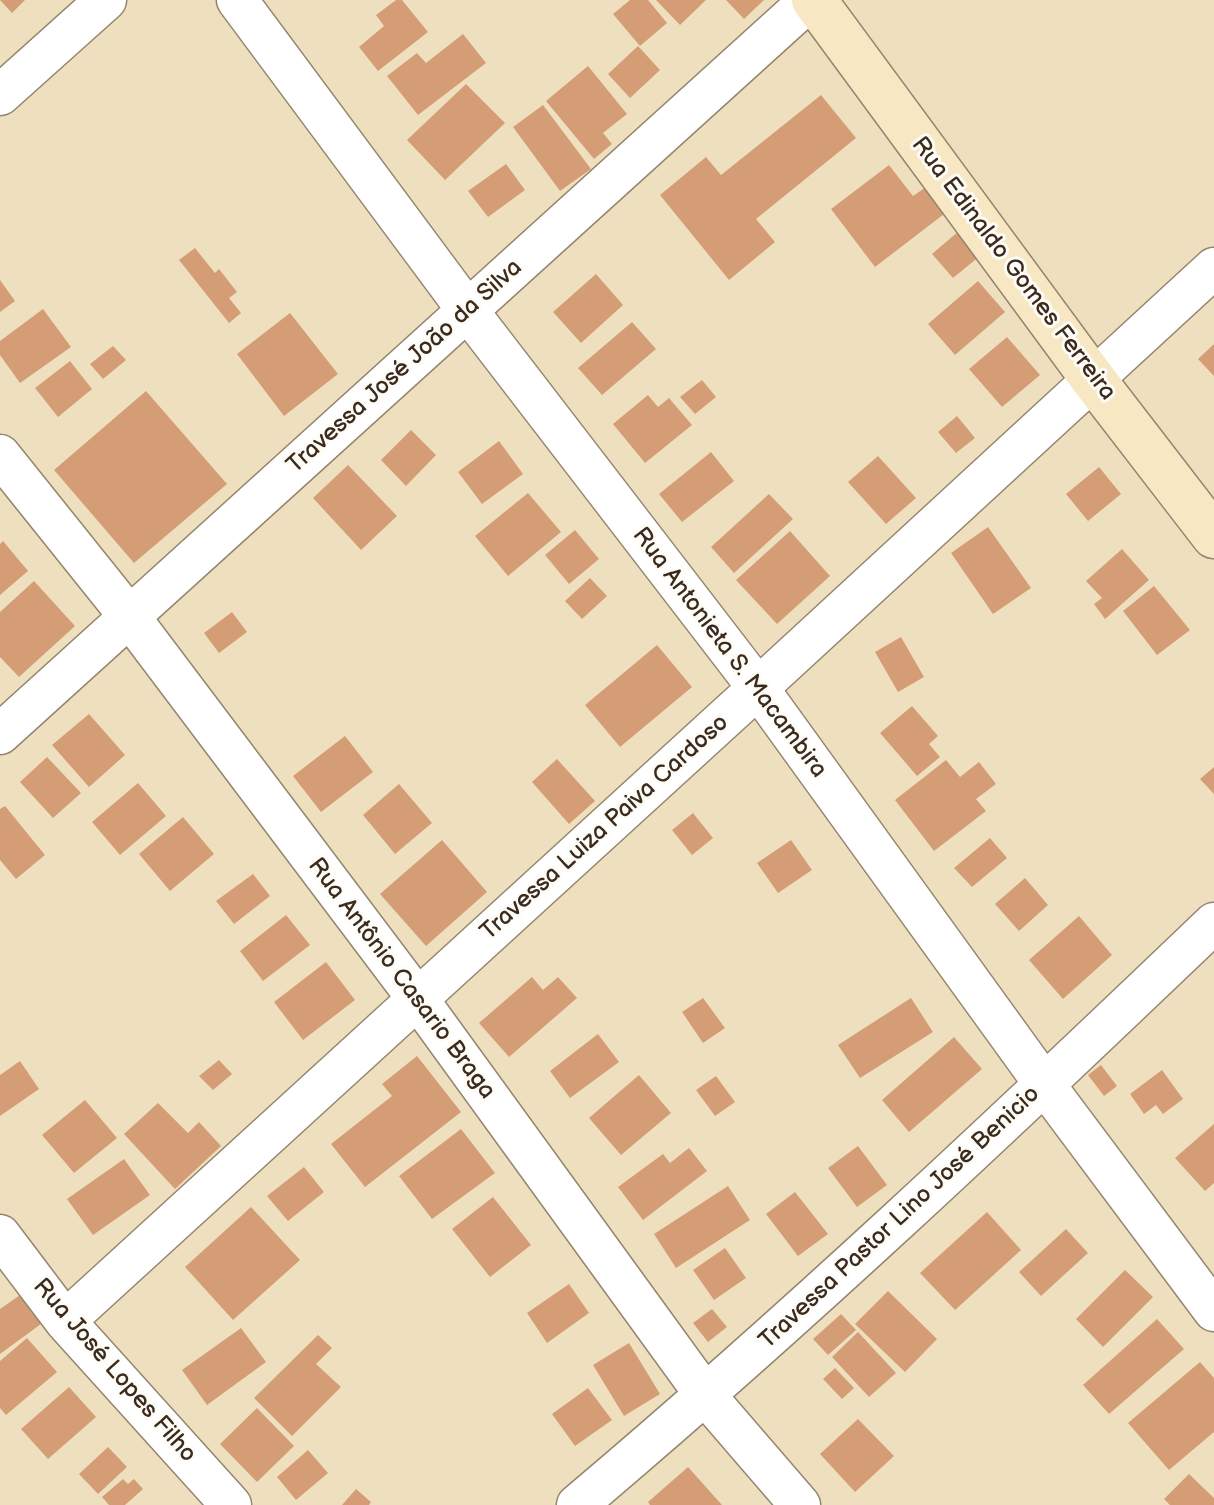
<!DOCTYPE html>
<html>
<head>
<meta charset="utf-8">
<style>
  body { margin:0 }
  canvas { display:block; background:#eee0bf }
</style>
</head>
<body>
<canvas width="1214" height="1505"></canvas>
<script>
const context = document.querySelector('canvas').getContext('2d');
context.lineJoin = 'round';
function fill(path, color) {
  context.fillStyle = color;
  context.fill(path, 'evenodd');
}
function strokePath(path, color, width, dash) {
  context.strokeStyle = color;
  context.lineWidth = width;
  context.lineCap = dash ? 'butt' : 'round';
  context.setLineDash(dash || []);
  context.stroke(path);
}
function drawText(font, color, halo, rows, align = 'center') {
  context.font = font + ' "Balsamiq Sans",sans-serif';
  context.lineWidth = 6;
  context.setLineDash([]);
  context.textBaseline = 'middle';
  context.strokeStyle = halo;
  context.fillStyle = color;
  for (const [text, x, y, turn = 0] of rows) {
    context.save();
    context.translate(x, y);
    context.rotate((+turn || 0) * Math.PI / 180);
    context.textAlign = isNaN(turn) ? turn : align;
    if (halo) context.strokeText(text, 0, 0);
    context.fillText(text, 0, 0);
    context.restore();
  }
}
fill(new Path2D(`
  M0 0H25L12 13Z
  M396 0H402L428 32 378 71 359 47 384 26 376 15Z
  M630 0H648L667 23 640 46 613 14Z
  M656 0H706L680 25Z
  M726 0H764L744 19Z
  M463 34 486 63 418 115 387 76 417 53 426 63Z
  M638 46 660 70 630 98 608 74Z
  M588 66 627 114 603 133 612 144 594 159 546 101Z
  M466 84 505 123 445 180 407 140Z
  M821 95 856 138 756 219 775 242 729 280 660 195 706 157 721 175Z
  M543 105 591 169 560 191 513 127Z
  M506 164 525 190 488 217 468 191Z
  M889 165 913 196 929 185 948 211 875 267 831 209Z
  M960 230 981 255 953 278 932 254Z
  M195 248 215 273 219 269 237 292 229 298 241 313 229 323 179 260Z
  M596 274 623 305 581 343 553 312Z
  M0 280 15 301 0 312Z
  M978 281 1005 312 955 355 928 324Z
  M43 309 71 347 20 383 0 355V341Z
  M290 313 338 374 284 416 237 354Z
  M632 322 656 349 602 395 578 368Z
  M1007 337 1040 375 1002 407 969 369Z
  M1214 344V376L1198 359Z
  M113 346 126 360 103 379 90 364Z
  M70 361 92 389 58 417 35 388Z
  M702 380 716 397 695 414 680 397Z
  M146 391 227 484 134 563 54 470Z
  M648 395 658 407 669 398 692 425 645 463 613 424Z
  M957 416 975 438 956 453 938 432Z
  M411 430 436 455 406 486 381 460Z
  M499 441 523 474 482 504 458 472Z
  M711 452 734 481 682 522 659 494Z
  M878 456 916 498 886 524 848 482Z
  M348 465 397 516 361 550 313 498Z
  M1099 467 1121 494 1088 521 1066 494Z
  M528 493 561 532 508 576 475 536Z
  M769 494 793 519 734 573 711 547Z
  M988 527 1031 588 993 614 951 553Z
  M575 530 599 559 569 584 545 555Z
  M790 531 830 576 777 624 736 580Z
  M3 541 28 571 0 595V544Z
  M1122 549 1149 580 1105 619 1094 604 1102 598 1086 581Z
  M590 578 607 596 582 619 565 601Z
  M34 581 75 626 19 677 0 657V612Z
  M1154 586 1190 630 1157 655 1123 611Z
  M232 612 247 632 219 653 204 633Z
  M901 637 924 677 898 692 875 652Z
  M657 645 692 687 620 747 585 705Z
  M912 706 938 736 929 744 940 757 917 776 880 733Z
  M89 714 125 755 89 787 52 745Z
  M345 736 373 772 321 812 293 776Z
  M47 757 81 793 53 818 20 782Z
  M557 759 595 801 569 824 532 782Z
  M946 760 960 777 979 762 996 784 976 799 986 811 934 851 895 800Z
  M1214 767V794L1200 779Z
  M138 783 166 816 120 855 92 822Z
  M399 784 432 823 395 854 363 815Z
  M5 806 45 855 16 879 0 860V809Z
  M693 813 713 838 692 855 672 830Z
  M183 817 214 854 170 891 139 854Z
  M990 838 1007 858 972 887 954 868Z
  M442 840 487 892 426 946 380 894Z
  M791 840 812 870 778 893 757 863Z
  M253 874 270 896 234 924 216 901Z
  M1025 878 1048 905 1019 931 995 904Z
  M286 915 310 945 263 981 240 951Z
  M1079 916 1112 955 1063 999 1029 960Z
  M326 962 355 1000 303 1040 274 1002Z
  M532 977 543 990 558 977 577 998 509 1057 479 1023Z
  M703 998 725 1028 703 1043 682 1012Z
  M911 998 933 1032 860 1078 838 1045Z
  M598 1034 619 1062 570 1098 550 1071Z
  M954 1037 982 1069 909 1132 882 1100Z
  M417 1056 461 1112 365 1187 331 1144 392 1096 382 1084Z
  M219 1060 232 1074 213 1090 199 1076Z
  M20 1061 39 1089 0 1116V1075Z
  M1101 1065 1117 1086 1104 1096 1088 1075Z
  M1162 1070 1183 1099 1163 1114 1156 1105 1144 1114 1130 1094Z
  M639 1075 671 1113 621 1155 589 1118Z
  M716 1076 735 1102 715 1116 696 1090Z
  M85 1100 117 1138 74 1173 42 1135Z
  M158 1103 188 1133 199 1122 221 1146 175 1189 124 1134Z
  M1214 1124V1183L1205 1191 1175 1158Z
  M461 1129 495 1173 432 1219 399 1176Z
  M858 1146 887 1185 857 1207 828 1168Z
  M689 1148 707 1171 643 1220 618 1187 663 1154 670 1163Z
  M124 1159 150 1195 93 1235 67 1199Z
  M304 1167 324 1192 288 1221 267 1196Z
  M728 1186 750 1220 676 1268 654 1234Z
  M795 1192 828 1234 798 1256 766 1214Z
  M493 1197 531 1245 490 1277 452 1229Z
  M251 1207 300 1260 233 1320 185 1267Z
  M987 1212 1021 1250 955 1310 920 1273Z
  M1066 1229 1088 1253 1041 1296 1019 1272Z
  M725 1248 746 1278 714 1300 693 1270Z
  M1125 1270 1153 1297 1103 1347 1076 1319Z
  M569 1284 589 1313 547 1343 527 1313Z
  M888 1291 937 1339 905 1372 855 1324Z
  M20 1295 41 1324 0 1354V1309Z
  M712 1309 727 1327 708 1342 693 1323Z
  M841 1314 856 1330 828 1355 813 1339Z
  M1157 1319 1184 1349 1109 1414 1083 1385Z
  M241 1328 266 1362 207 1405 182 1370Z
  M858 1332 896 1373 869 1397 832 1357Z
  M318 1335 332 1348 316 1364 341 1387 292 1436 254 1398Z
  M27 1338 57 1372 6 1415 0 1408V1361Z
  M629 1343 660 1394 624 1416 593 1365Z
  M1200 1362 1214 1378V1432L1169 1470 1128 1423Z
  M835 1368 854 1388 842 1399 823 1379Z
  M69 1387 96 1417 48 1459 21 1429Z
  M588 1388 612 1420 575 1446 552 1414Z
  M257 1408 294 1446 257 1482 220 1444Z
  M858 1419 894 1456 855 1492 820 1454Z
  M108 1447 127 1467 98 1494 79 1474Z
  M308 1450 328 1473 296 1500 277 1477Z
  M688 1467 722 1505H650L648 1502Z
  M1189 1474 1214 1498V1505H1170L1164 1499Z
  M123 1479 128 1484 134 1479 143 1489 125 1505H109L102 1497Z
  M356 1489 371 1502 369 1505H342Z`), '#d59d75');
const street = new Path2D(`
  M237 0 468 311 758 688 1045 1085 1214 1311
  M0 95 106 0
  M0 455 129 616 417 998 706 1396 800 1505
  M0 734 810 0
  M0 1235 65 1321 231 1505
  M65 1321 758 688 1214 268
  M577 1505C797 1319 1006 1122 1214 923`);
const secondary = new Path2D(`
  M814 0 1093 379 1214 536`);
strokePath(street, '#94856e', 43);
strokePath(secondary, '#94856e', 47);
strokePath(street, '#fff', 40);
strokePath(secondary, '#f7e8c3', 44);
drawText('24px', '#3b2a1e', '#fdfcf7', [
  ["Rua Edinaldo Gomes Ferreira",1013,269,53],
  ["Travessa José João da Silva",405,367,-42],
  ["Rua Antonieta S. Macambira",729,653,53],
  ["Travessa Luiza Paiva Cardoso",605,828,-42],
  ["Rua Antônio Casario Braga",401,979,53],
  ["Travessa Pastor Lino José Benicio",900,1218,-43],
  ["Rua José Lopes Filho",114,1371,49]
]);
</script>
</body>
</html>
